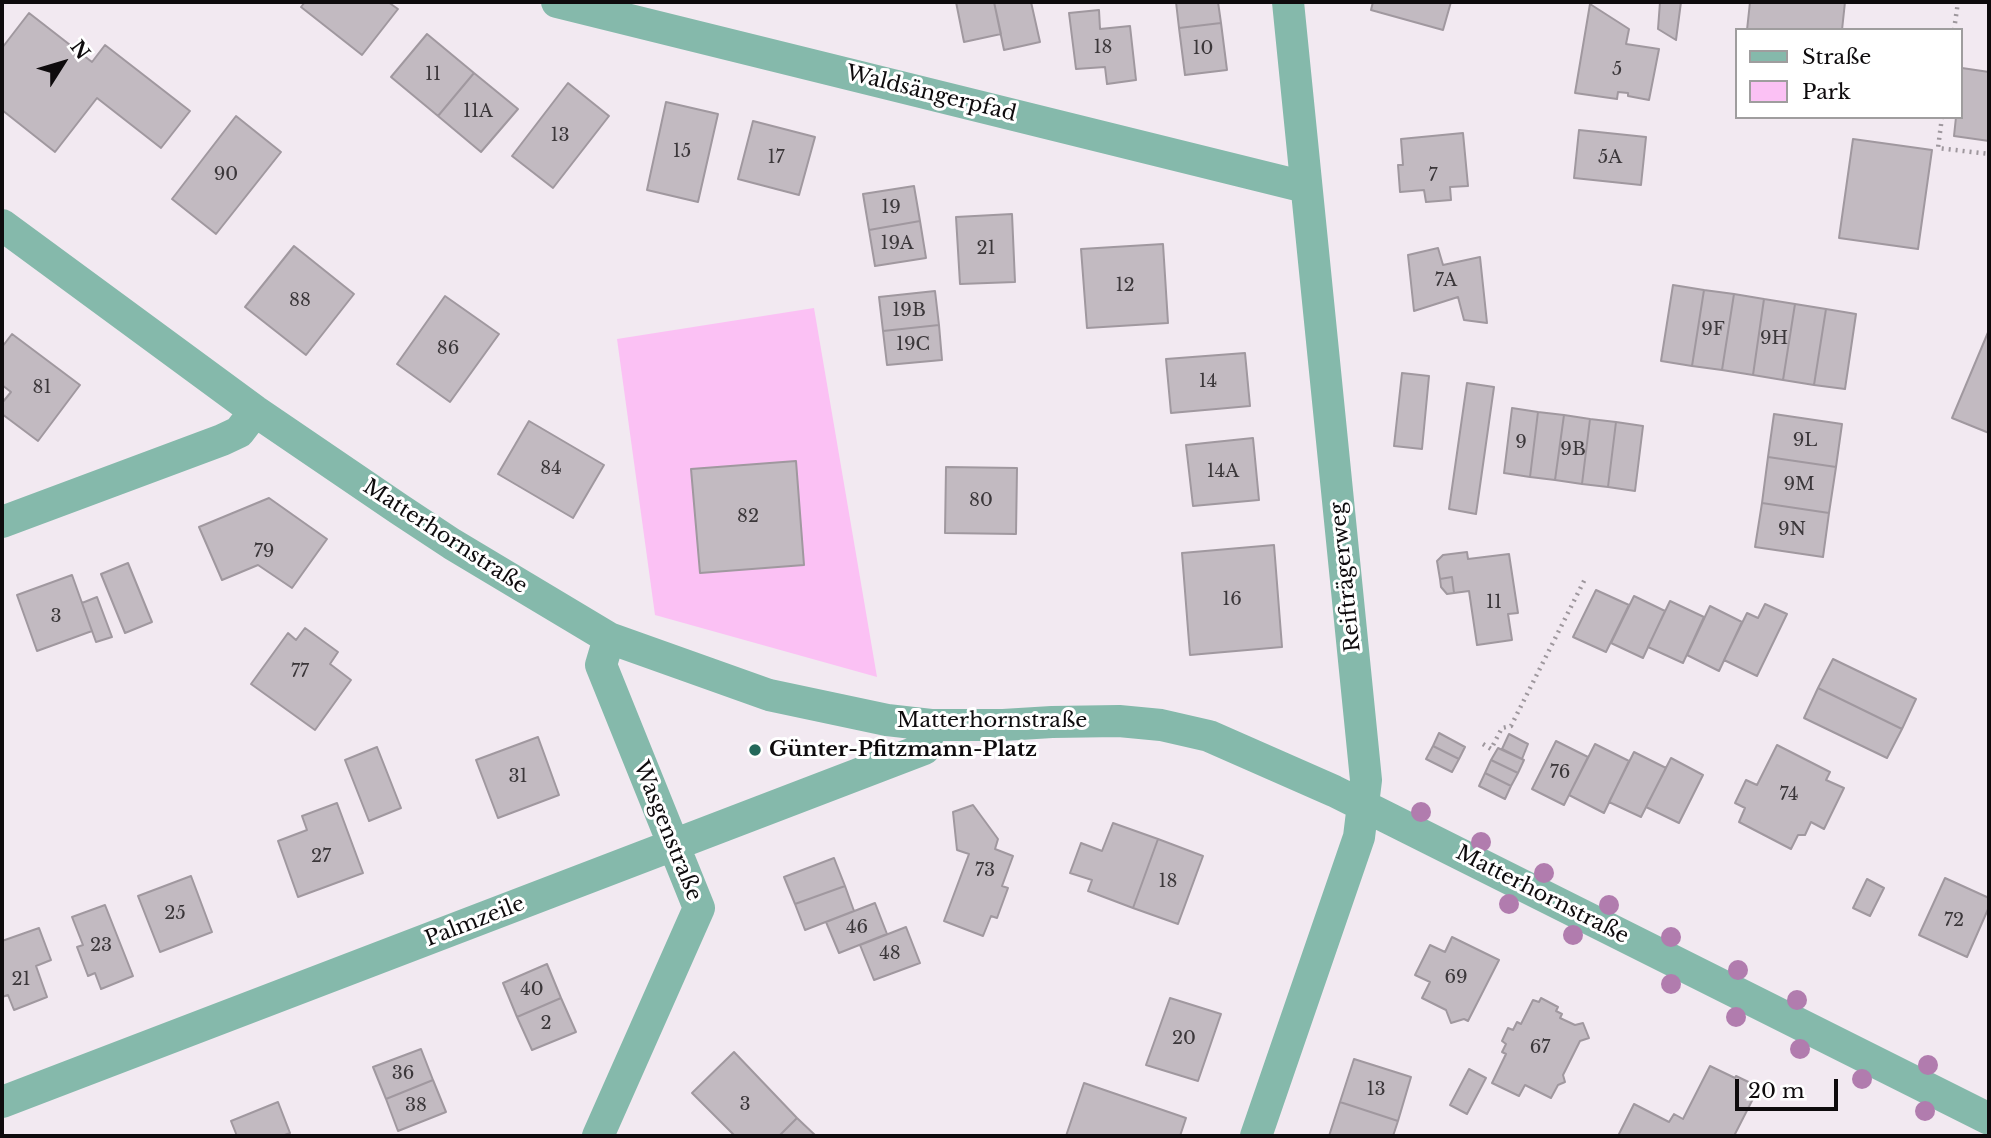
<!DOCTYPE html>
<html>
<head>
<meta charset="utf-8">
<style>
  body { margin:0 }
  #map { position:relative; width:1991px; height:1138px; overflow:hidden; background:#f2e9f1; font-family:"Libre Baskerville",serif }
  canvas { display:block }
  .frame { position:absolute; inset:0; border:4px solid #0e0b0d; pointer-events:none }
  .legend { position:absolute; left:1735px; top:28px; width:228px; height:91px; box-sizing:border-box; background:#fff; border:2px solid #9f9d9e; margin:0; padding:9px 12px; list-style:none; font-size:21px; color:#0e0b0d }
  .legend li { display:flex; align-items:center; gap:14px; height:35px }
  .legend b { width:35px; border:2px solid #9f9d9e }
  .north { position:absolute; left:28px; top:28px; width:70px; height:70px; -webkit-text-stroke:5px #fff; paint-order:stroke; rotate:53deg; font-size:19px; font-weight:700; line-height:28px; text-align:center; color:#0e0b0d }
  .north::after { content:''; display:block; margin:auto; width:24px; height:32px; background:#0e0b0d; clip-path:polygon(50% 0,100% 100%,50% 72%,0 100%) }
  .scale { position:absolute; left:1735px; top:1079px; width:103px; height:32px; box-sizing:border-box; border:4px solid #0e0b0d; border-top:0; padding-left:9px; font-size:21px; line-height:24px; white-space:nowrap; color:#0e0b0d; -webkit-text-stroke:5px #fff; paint-order:stroke }
</style>
</head>
<body>
<div id="map">
<canvas width="1991" height="1138"></canvas>
<div class="frame"></div>
<ul class="legend">
<li><b style="height:9px;background:#85b9ab"></b>Straße</li>
<li><b style="height:19px;background:#fbc1f4"></b>Park</li>
</ul>
<div class="north">N</div>
<div class="scale">20 m</div>
</div>
<script>
const context = document.querySelector('canvas').getContext('2d');
context.lineJoin = 'round';
function fill(path, color) {
  context.fillStyle = color;
  context.fill(path, 'evenodd');
}
function strokePath(path, color, width, dash) {
  context.strokeStyle = color;
  context.lineWidth = width;
  context.lineCap = dash ? 'butt' : 'round';
  context.setLineDash(dash || []);
  context.stroke(path);
}
function drawText(font, color, halo, rows, align = 'center') {
  context.font = font + ' "Libre Baskerville",serif';
  context.lineWidth = 6;
  context.setLineDash([]);
  context.textBaseline = 'middle';
  context.strokeStyle = halo;
  context.fillStyle = color;
  for (const [text, x, y, turn = 0] of rows) {
    context.save();
    context.translate(x, y);
    context.rotate((+turn || 0) * Math.PI / 180);
    context.textAlign = isNaN(turn) ? turn : align;
    if (halo) context.strokeText(text, 0, 0);
    context.fillText(text, 0, 0);
    context.restore();
  }
}
fill(new Path2D(`
  M814 308 877 677 655 615 617 339Z`), '#fbc1f4');
const building = new Path2D(`
  M305 2H388L398 9 362 55 301 7Z
  M956 2H994L1001 34 964 42Z
  M994 2H1031L1040 42 1004 50Z
  M1176 2H1218L1221 23 1179 28Z
  M1373 2H1451L1443 30 1371 10Z
  M1660 2H1681L1676 40 1658 29Z
  M1750 2H1845L1842 30H1747Z
  M1590 4 1629 29 1626 44 1659 49 1649 100 1628 96V93L1618 92 1617 99 1575 93Z
  M1099 10 1100 29 1130 26 1136 80 1107 84 1105 67 1076 69 1069 13Z
  M29 13 92 62 105 45 190 111 161 148 97 98 55 152 2 110V48Z
  M1221 23 1227 70 1185 75 1179 28Z
  M427 34 474 73 438 116 391 77Z
  M1962 68 1989 72V141L1954 136 1956 117H1961Z
  M474 73 518 109 481 152 438 116Z
  M568 83 609 116 553 188 512 156Z
  M666 102 718 114 698 202 647 190Z
  M236 116 281 152 216 234 172 199Z
  M753 121 815 137 799 195 738 179Z
  M1579 130 1646 137 1641 185 1574 178Z
  M1463 133 1468 186 1450 187 1451 200 1426 202 1424 190 1400 192 1398 165H1403L1401 139Z
  M1853 139 1932 150 1918 249 1839 238Z
  M914 186 920 221 869 230 863 194Z
  M1012 214 1015 282 960 284 956 217Z
  M920 221 926 258 875 266 869 230Z
  M1163 244 1168 323 1087 328 1081 249Z
  M294 246 354 294 306 355 245 307Z
  M1438 248 1443 265 1480 257 1487 323 1464 320 1458 297 1414 311 1408 255Z
  M1673 285 1704 290 1692 366 1661 361Z
  M1704 290 1734 294 1722 370 1692 366Z
  M935 291 939 325 883 331 879 297Z
  M1734 294 1764 299 1753 375 1722 370Z
  M445 296 499 334 450 402 397 364Z
  M1764 299 1795 304 1783 380 1753 375Z
  M1795 304 1826 309 1814 385 1783 380Z
  M1826 309 1856 314 1845 389 1814 385Z
  M939 325 942 360 887 365 883 331Z
  M1989 330V433L1952 418Z
  M12 334 80 385 38 441 2 414V403L11 392 2 385V347Z
  M1245 353 1250 406 1171 413 1166 359Z
  M1402 373 1429 376 1422 449 1394 446Z
  M1467 383 1494 387 1476 514 1449 509Z
  M1512 408 1538 412 1530 477 1504 473Z
  M1538 412 1564 415 1555 480 1530 477Z
  M1774 414 1842 424 1836 467 1768 457Z
  M1564 415 1590 419 1582 484 1555 480Z
  M1590 419 1616 422 1608 487 1582 484Z
  M529 421 604 465 573 518 498 474Z
  M1616 422 1643 426 1635 491 1608 487Z
  M1253 438 1259 500 1193 506 1186 445Z
  M1768 457 1836 467 1829 513 1762 503Z
  M796 461 804 565 700 573 691 469Z
  M946 467 1017 468 1016 534 945 533Z
  M269 498 327 539 292 588 258 565 222 580 199 527Z
  M1762 503 1829 513 1823 557 1755 547Z
  M1274 545 1282 647 1190 655 1182 553Z
  M1467 552 1468 559 1509 554 1518 613 1508 614 1512 640 1477 645 1469 591 1454 593 1452 577 1440 579 1437 561 1443 555Z
  M128 563 152 622 125 633 101 574Z
  M72 575 92 631 37 651 17 595Z
  M1452 577 1454 593 1447 594 1441 587 1440 579Z
  M1596 590 1629 605 1606 652 1573 637Z
  M1634 596 1665 611 1643 658 1611 643Z
  M97 597 112 637 96 642 82 603Z
  M1670 601 1704 617 1683 663 1648 647Z
  M1765 604 1787 614 1757 676 1724 660 1747 613 1758 618Z
  M1710 606 1742 622 1719 671 1687 655Z
  M305 628 338 652 330 664 351 680 315 730 251 684 288 633 296 640Z
  M1833 659 1916 699 1902 729 1818 688Z
  M1818 688 1902 729 1887 758 1804 718Z
  M1439 733 1465 747 1459 759 1433 746Z
  M1509 734 1528 744 1522 759 1502 749Z
  M538 737 559 795 498 818 476 760Z
  M1556 741 1588 757 1564 805 1532 789Z
  M1595 744 1629 761 1604 813 1569 795Z
  M1777 745 1830 772 1826 780 1844 788 1824 829 1811 822 1805 835H1798L1791 849 1739 822 1745 808 1735 803 1746 780 1757 785Z
  M1433 746 1459 759 1452 772 1426 759Z
  M377 747 401 808 369 821 345 760Z
  M1498 748 1524 760 1518 773 1491 760Z
  M1634 752 1666 768 1641 817 1609 802Z
  M1671 758 1703 775 1679 823 1646 807Z
  M1491 760 1518 773 1511 786 1485 773Z
  M1485 773 1511 786 1505 799 1479 786Z
  M337 803 363 873 298 897 278 841 307 830 302 816Z
  M973 805 998 839 995 849 1013 856 1002 886 1008 888 997 918 991 916 983 936 944 921 969 854 957 850 953 812Z
  M1113 823 1158 839 1133 908 1088 891 1092 880 1070 873 1081 843 1102 851Z
  M1158 839 1203 856 1178 924 1133 908Z
  M834 858 845 886 795 904 784 877Z
  M191 876 212 932 160 952 138 896Z
  M1945 878 1989 898V907L1967 957 1919 935Z
  M1867 879 1884 888 1870 916 1853 908Z
  M845 886 854 911 805 930 795 904Z
  M875 903 887 934 839 953 826 922Z
  M105 905 133 976 101 989 95 973 88 976 77 947 83 945 72 917Z
  M906 927 920 963 874 980 860 945Z
  M39 928 51 960 36 966 47 997 14 1010 8 995 2 997V941Z
  M1452 937 1499 960 1468 1021 1464 1019 1451 1023 1446 1010 1422 998 1430 982 1415 975 1430 945 1445 952Z
  M547 964 561 998 517 1017 503 983Z
  M561 998 576 1032 532 1050 517 1017Z
  M1170 998 1221 1014 1198 1081 1146 1065Z
  M1541 998 1558 1007 1556 1011 1562 1014 1560 1018 1575 1025 1583 1023 1589 1038 1580 1041 1563 1075 1565 1082 1558 1085 1551 1098 1525 1085 1519 1096 1492 1083 1506 1054 1502 1052 1506 1044 1502 1041 1508 1028 1513 1030 1517 1022 1521 1024 1533 1000 1539 1002Z
  M421 1049 433 1080 386 1099 373 1067Z
  M734 1052 797 1118 779 1136H735L692 1093Z
  M1354 1059 1411 1077 1398 1121 1340 1102Z
  M1710 1066 1735 1078 1736 1076 1759 1087 1734 1136H1618L1634 1104 1669 1122 1674 1114 1683 1119Z
  M1469 1069 1486 1078 1467 1114 1450 1105Z
  M433 1080 446 1112 398 1131 386 1099Z
  M1084 1083 1186 1118 1180 1136H1066Z
  M278 1102 290 1133 282 1136H237L231 1121Z
  M1340 1102 1398 1121 1393 1136H1329Z
  M797 1118 816 1136H779Z`);
fill(building, '#c2bac1');
strokePath(building, '#a0989f', 2);
strokePath(new Path2D(`
  M1954 30 1958 2
  M1942 117 1938 148 1989 154
  M1483 744 1491 749 1502 728 1511 726 1586 577`), '#9e979d', 4.5, [2, 5]);
strokePath(new Path2D(`
  M557 2 1305 187
  M2 225 255 411 399 509 452 544 609 638 769 695 887 720 931 725H1003L1052 722 1119 721 1161 725 1209 736 1334 791 1386 817 1989 1119
  M2 522 222 440 239 432 255 411
  M2 1102 924 749 931 725
  M598 1136 699 908 601 665 609 638
  M1256 1136 1359 837 1366 780 1288 2`), '#85b9ab', 32);
context.fillStyle = '#b17cae';
for (const [x, y] of [
  [1421,812],
  [1481,842],
  [1544,873],
  [1509,904],
  [1609,905],
  [1573,935],
  [1671,937],
  [1738,970],
  [1671,984],
  [1797,1000],
  [1736,1017],
  [1800,1049],
  [1928,1065],
  [1862,1079],
  [1925,1111]
]) {
  context.beginPath();
  context.arc(x, y, 10, 0, 2 * Math.PI);
  context.fill();
}
for (const [x, y, r, color] of [
  [755,750,7,"#24685a"]
]) {
  const dot = new Path2D();
  dot.arc(x, y, r, 0, 2 * Math.PI);
  context.fillStyle = color;
  context.fill(dot);
  strokePath(dot, '#fff', 2.5);
}
drawText('18px', '#3b373a', null, [
  ["18",1103,48],
  ["10",1203,49],
  ["5",1617,70],
  ["11",433,75],
  ["11A",478,112],
  ["13",560,136],
  ["15",682,152],
  ["17",776,158],
  ["5A",1610,158],
  ["90",226,175],
  ["7",1433,176],
  ["19",891,208],
  ["19A",897,244],
  ["21",986,249],
  ["7A",1446,281],
  ["12",1125,286],
  ["88",300,301],
  ["19B",909,311],
  ["9F",1713,330],
  ["9H",1774,339],
  ["19C",913,345],
  ["86",448,349],
  ["14",1208,382],
  ["81",42,388],
  ["9L",1805,441],
  ["9",1521,443],
  ["9B",1573,450],
  ["84",551,469],
  ["14A",1223,472],
  ["9M",1799,485],
  ["80",981,501],
  ["82",748,517],
  ["9N",1792,530],
  ["79",264,552],
  ["16",1232,600],
  ["11",1494,603],
  ["3",56,617],
  ["77",300,672],
  ["76",1560,773],
  ["31",518,777],
  ["74",1789,795],
  ["27",321,857],
  ["73",985,871],
  ["18",1168,882],
  ["25",175,914],
  ["72",1954,921],
  ["46",857,928],
  ["23",101,946],
  ["48",890,954],
  ["69",1456,978],
  ["21",21,980],
  ["40",532,990],
  ["2",546,1024],
  ["20",1184,1039],
  ["67",1540,1048],
  ["36",403,1074],
  ["13",1376,1090],
  ["3",745,1105],
  ["38",416,1106]
]);
drawText('21px', '#0e0b0d', '#fff', [
  ["Waldsängerpfad",931,94,14],
  ["Matterhornstraße",445,537,33],
  ["Reifträgerweg",1346,577,-96],
  ["Matterhornstraße",992,721],
  ["Wasgenstraße",667,831,68],
  ["Matterhornstraße",1542,895,27],
  ["Palmzeile",475,922,-21]
]);
drawText('bold 21px', '#0e0b0d', '#fff', [
  ["Günter-Pfitzmann-Platz",769,750]
], 'left');
</script>
</body>
</html>
